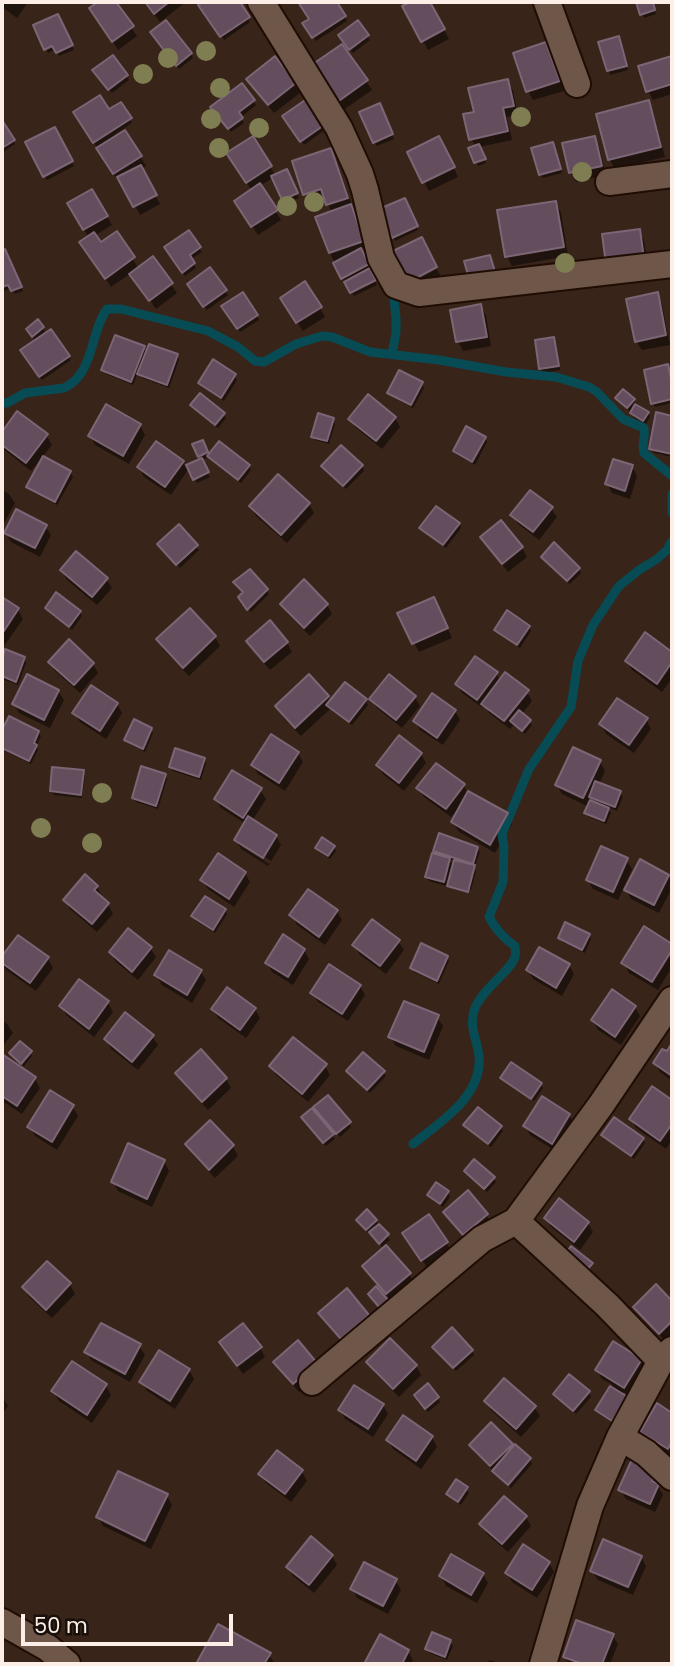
<!DOCTYPE html>
<html>
<head>
<meta charset="utf-8">
<style>
  body { margin:0 }
  #map { position:relative; width:674px; height:1666px; overflow:hidden; background:#392419; font-family:Poppins,sans-serif }
  canvas { display:block }
  .frame { position:absolute; inset:0; border:4px solid #fdeee7; pointer-events:none }
  .scale { position:absolute; left:21px; top:1614px; width:212px; height:32px; box-sizing:border-box; border:4px solid #fdeee7; border-top:0; padding-left:9px; font-size:21px; line-height:24px; white-space:nowrap; color:#fdeee7; -webkit-text-stroke:5px #19100b; paint-order:stroke }
</style>
</head>
<body>
<div id="map">
<canvas width="674" height="1666"></canvas>
<div class="frame"></div>
<div class="scale">50 m</div>
</div>
<script>
const context = document.querySelector('canvas').getContext('2d');
context.lineJoin = 'round';
function fill(path, color) {
  context.fillStyle = color;
  context.fill(path, 'evenodd');
}
function strokePath(path, color, width, dash) {
  context.strokeStyle = color;
  context.lineWidth = width;
  context.lineCap = dash ? 'butt' : 'round';
  context.setLineDash(dash || []);
  context.stroke(path);
}
fill(new Path2D(`
  M2 2H28L17 18 2 7Z
  M101 2H114L137 36 118 50 91 8Z
  M145 2H186L160 22Z
  M199 2H237L250 22 224 40Z
  M300 2H344L337 7 347 21 316 41 304 24 311 19Z
  M415 2H429L449 39 428 50 405 7Z
  M638 2H652L656 14 644 18Z
  M60 20 74 50 59 56 56 49 48 53 46 49Z
  M367 36 370 40 353 53 342 39Z
  M154 37 191 54 193 58 179 69Z
  M601 43H621L628 70 610 75Z
  M546 44 551 53 564 91 533 100 528 91 515 54Z
  M671 58 672 94 653 100 648 91Z
  M97 73 126 76 129 80 112 93Z
  M318 76 366 81 372 90 342 111Z
  M248 79 294 84 300 93 274 113 254 88Z
  M507 81 513 91 518 115 507 117 512 140 479 147 486 163 478 166 471 149 476 147 471 139 476 113Z
  M241 85 256 105 241 117 244 123 231 132 215 111Z
  M648 102 653 112 665 157 615 169 610 160 598 115Z
  M120 104 132 123 114 135 116 138 125 132 146 166 142 169 160 204 140 215 122 181 119 182 75 113 108 111Z
  M381 110 394 139 377 146 374 142Z
  M286 121 330 126 304 145Z
  M2 123 15 144 2 153Z
  M55 129 74 166 47 180 27 143Z
  M252 138 276 176 289 175 299 198 286 203 274 177 260 186 281 220 258 235 241 210 252 191 234 162Z
  M594 138 599 147 606 175 576 182 570 173Z
  M444 148 458 177 429 191 424 182Z
  M555 148 562 173 543 178 540 174Z
  M330 151 336 160 368 251 362 253 377 285 354 296 342 278 330 253 318 218 332 213 325 198 310 203 305 194Z
  M92 191 112 225 94 236 100 245 116 233 139 269 153 259 177 293 156 309 131 273 111 287 87 252 89 238 69 204Z
  M555 203 561 212 568 256 512 266 507 257Z
  M406 204 418 230 395 241 393 237Z
  M639 231 644 240 648 267 603 235Z
  M189 232 202 252 191 259 196 268 185 276 168 252Z
  M426 248 441 277 416 290 410 281Z
  M5 252 23 291 15 294 12 288 2 292V253Z
  M191 288 225 291 228 295 207 310Z
  M243 294 259 320 240 332 223 306Z
  M657 294 662 304 670 345 642 350 636 341Z
  M480 306 486 315 491 346 463 351 458 342 452 311Z
  M287 307 320 308 325 317 303 331Z
  M43 328 46 334 71 360 42 380 24 355 35 342 28 329Z
  M553 339 556 343 560 370 543 373 541 369Z
  M143 348 147 354 177 356 179 360 169 388 142 378 138 372 133 385 106 374 103 370Z
  M667 366 672 384V403L655 407 653 403Z
  M235 376 237 380 224 401 202 387 200 383Z
  M422 384 424 388 413 408 392 397 389 393Z
  M617 398 634 400 636 404 635 405 648 413 650 417 646 424 634 418 632 413Z
  M192 405 223 414 226 418 218 428 195 409Z
  M18 414 46 435 52 445 31 471 2 448V435Z
  M658 414 672 417V457L654 453 651 449Z
  M395 418 400 427 382 449 356 428 350 419Z
  M332 419 335 424 329 444 315 440 313 436Z
  M140 425 145 435 129 464 95 445 90 436Z
  M485 438 487 442 475 465 457 455 455 451Z
  M202 442 209 457 219 443 249 466 251 470 241 483 212 460 209 457 202 460 195 445Z
  M201 460 210 477 197 483 189 468 171 495 144 477 139 468 182 462 186 467Z
  M362 466 364 471 346 489 326 470Z
  M632 467 637 476 630 499 612 493 607 484Z
  M70 472 73 477 57 505 31 491 28 487Z
  M2 490 9 494 15 503 2 527Z
  M309 504 314 513 287 543 256 516 251 507Z
  M551 508 557 517 539 540 518 524 513 515Z
  M459 524 461 528 446 548 424 532 422 528Z
  M45 526 51 535 40 557 11 542 6 533Z
  M179 526 199 550 180 568 162 548Z
  M488 546 522 548 527 557 508 572Z
  M545 561 579 569 581 573 570 584Z
  M62 571 106 579 112 588 97 605 67 580Z
  M266 590 269 594 251 612 242 601 245 593Z
  M2 599 18 610 23 619 4 646 2 644Z
  M282 604 327 605 332 614 310 636 287 613Z
  M47 608 80 612 82 616 72 630 49 612Z
  M438 608 452 638 419 652 414 643Z
  M190 610 215 637 220 646 189 676 163 649 158 640Z
  M529 627 531 631 520 648 499 634 496 630Z
  M646 635 672 654V678L662 692 632 670 627 661Z
  M248 641 287 643 292 652 270 670 253 650Z
  M6 652 24 658 26 663 18 685 2 679V665Z
  M50 662 93 664 98 673 80 693 55 671Z
  M496 674 501 681 527 692 532 701 522 714 532 725 525 734 514 725 510 729 489 713 485 706 483 708 462 693 457 684Z
  M58 691 64 700 50 728 19 713 14 704Z
  M328 697 331 702 366 701 368 705 352 725 330 709 301 736 282 716 277 707Z
  M415 697 420 706 402 728 377 708 371 699Z
  M117 704 122 713 106 739 80 722 74 713Z
  M455 711 460 720 443 745 420 730 415 721Z
  M10 718 38 732 41 736 36 747 38 750 31 764 2 750V734Z
  M646 719 651 729 634 753 606 734 601 724Z
  M151 729 153 733 145 752 129 744 126 740Z
  M298 753 303 762 285 791 258 774 253 765Z
  M421 754 426 763 404 791 383 774 378 765Z
  M204 759 206 763 201 780 173 771 171 767Z
  M600 762 605 771 599 784 620 793 623 797 617 811 607 807 611 813 606 824 589 817 586 813 589 807 562 794 557 785Z
  M83 772 85 776 82 798 54 795 51 791Z
  M165 775 167 779 158 809 136 802 133 797Z
  M463 785 468 793 506 815 512 824 495 853 458 831 453 822 460 810 458 809 451 817 424 797 418 788Z
  M260 790 266 799 252 821 276 836 281 845 271 861 241 842V846L269 864 271 862 268 866 241 849 236 840 246 824 221 808 216 799Z
  M334 847 336 851 330 859 319 852 317 848Z
  M477 848 480 852 474 869 476 871 471 890 450 885V887L449 886 456 861 448 858 452 864 446 886 429 881 427 877 439 857 435 850Z
  M626 860 632 869 618 900 593 889 588 880Z
  M245 873 250 882 234 907 208 889 202 880Z
  M668 876 672 883V888L659 913 631 899 626 890Z
  M97 887 102 896 101 898 108 905 113 914 97 932 70 909 65 900Z
  M225 910 227 914 215 933 196 921 193 916Z
  M337 911 342 920 325 945 297 925 292 915Z
  M645 929 672 946V967L658 990 629 973 624 963Z
  M589 935 591 939 585 953 562 942 560 938Z
  M18 937 48 959 53 968 36 991 6 970 2 963V959Z
  M398 941 404 950 386 974 360 955 354 945Z
  M150 948 156 957 138 980 116 962 111 953Z
  M304 950 309 959 293 985 272 972 267 963Z
  M447 957 449 961 439 984 414 972 412 968Z
  M569 965 574 974 562 996 533 979 528 970Z
  M200 971 206 980 192 1003 162 985 156 975Z
  M360 986 365 995 348 1021 318 1002 312 993Z
  M108 1003 113 1012 94 1037 66 1015 61 1006Z
  M635 1007 640 1016 621 1045 598 1030 593 1021Z
  M213 1009H255L260 1018 246 1038 218 1018Z
  M437 1017 443 1026 429 1060 396 1046 390 1037Z
  M2 1020 7 1024 13 1033 2 1047Z
  M152 1036 158 1045 138 1070 111 1049 106 1039Z
  M672 1046V1081L660 1072 655 1063 667 1054Z
  M30 1052 32 1056 24 1066 11 1054Z
  M2 1057 35 1079 40 1088 22 1114 2 1101Z
  M271 1066H325L330 1075 308 1102 276 1075Z
  M348 1071 383 1072 386 1076 370 1093 350 1076Z
  M177 1074 226 1079 231 1088 208 1110 183 1083Z
  M503 1078 540 1084 543 1088 534 1101 505 1082Z
  M653 1088 672 1102V1140L666 1149 636 1128 631 1119Z
  M50 1093 73 1107 78 1116 57 1150 35 1136 30 1127Z
  M312 1110 335 1139 326 1146 305 1121Z
  M318 1111 349 1123 351 1127 340 1137Z
  M569 1115 574 1124 557 1152 530 1135 525 1126Z
  M210 1122 233 1147 238 1156 215 1178 192 1154 187 1145Z
  M465 1125 501 1127 503 1131 491 1147 468 1129Z
  M604 1135 643 1139 645 1143 634 1159 606 1139Z
  M164 1161 169 1171 152 1207 118 1191 113 1182Z
  M466 1171 493 1178 496 1182 487 1192 468 1175Z
  M436 1184 448 1193 450 1197 443 1207 431 1199 429 1195Z
  M445 1212 486 1215 492 1224 469 1243 450 1221Z
  M429 1217 452 1252 428 1269 410 1242Z
  M546 1218 588 1223 593 1232 580 1250 551 1227Z
  M376 1221 390 1240 384 1245 409 1274 414 1283 392 1302 369 1275 364 1266 384 1249 371 1232 369 1233 361 1224Z
  M47 1263 70 1285 75 1294 52 1318 29 1297 24 1288Z
  M656 1287 672 1303V1335L665 1341 641 1316 635 1307Z
  M347 1291 368 1316 373 1325 347 1347 326 1322 321 1313Z
  M221 1343 260 1348 265 1357 243 1374Z
  M139 1346 145 1355 130 1382 92 1361 86 1352Z
  M437 1351H472L474 1355 456 1371Z
  M641 1360 646 1369 630 1396 623 1392 629 1402 615 1424 599 1414 597 1410 613 1385 602 1379 597 1370Z
  M275 1362 321 1373 299 1392 281 1371Z
  M368 1363 416 1366 421 1375 399 1397 374 1372Z
  M189 1370 194 1379 175 1409 147 1391 142 1382Z
  M106 1386 111 1395 92 1423 59 1401 53 1391Z
  M589 1393 591 1397 576 1414 557 1398 555 1394Z
  M2 1396 8 1406 2 1414Z
  M438 1398 440 1402 428 1412 418 1399Z
  M486 1401 534 1407 540 1416 521 1437 491 1410Z
  M383 1405 388 1414 373 1437 345 1419 340 1410Z
  M658 1406 672 1415V1457L647 1442 642 1432Z
  M432 1437 437 1447 421 1469 393 1449 388 1440Z
  M471 1445H512L514 1448 530 1459 532 1464 511 1488 476 1454Z
  M277 1453 302 1472 307 1481 291 1502 266 1483 260 1474Z
  M634 1459 662 1478 658 1486 663 1495 655 1512 626 1499 620 1489Z
  M466 1489 469 1493 461 1505 451 1498 448 1494Z
  M167 1496 172 1505 151 1549 103 1526 98 1517Z
  M526 1517 531 1526 508 1552 487 1534 481 1525Z
  M332 1556 337 1565 314 1593 293 1576 288 1567Z
  M641 1557 646 1566 633 1595 598 1580 592 1571Z
  M549 1563 554 1572 537 1598 512 1582 507 1573Z
  M483 1574 488 1583 477 1603 446 1586 441 1576Z
  M396 1581 401 1590 388 1614 357 1598 352 1589Z
  M219 1626 269 1655 275 1664H198Z
  M612 1635 618 1644 610 1664H569L565 1657Z
  M381 1637 408 1651 413 1660 411 1664H366Z
  M450 1642 453 1646 447 1660 429 1653 427 1649Z
  M489 1660 501 1664H488Z`), '#0007');
strokePath(new Path2D(`
  M392 354 396 333V318L393 289
  M2 403H7L25 393 64 388C94 375 90 332 107 309H121L208 331 238 347 255 361 264 362 296 344 322 336 332 337 370 352 439 360 506 372 556 377 589 387 597 392 623 419 644 428C646 436 641 445 644 453L672 476
  M672 494V513
  M413 1144C440 1122 483 1096 479 1056 477 1038 468 1027 475 1008 483 988 510 972 515 957 516 953 515 949 515 946 503 938 496 930 489 917L503 882 504 847 502 834 529 769 571 707 578 661 593 625 619 586 639 570 657 559 667 550 672 541`), '#074c55', 9);
const building = new Path2D(`
  M98 2H116L134 26 112 42 89 8Z
  M145 2H169L154 14Z
  M202 2H240L250 17 220 37 198 5Z
  M298 2H337L346 16 312 38 302 23 309 19Z
  M411 2H430L445 29 421 42 402 6Z
  M636 2H653L655 10 640 15Z
  M58 14 73 45 56 53 52 46 44 50 33 25Z
  M166 20 192 53 176 66 150 32Z
  M358 20 369 35 349 50 338 35Z
  M619 36 627 66 607 71 598 42Z
  M546 42 560 81 526 92 513 53Z
  M342 44 368 80 336 103 310 66Z
  M113 55 128 75 108 90 92 70Z
  M275 56 296 83 268 105 246 79Z
  M672 56V84L646 92 638 66Z
  M508 79 514 106 503 108 508 131 469 140 463 114 474 112 468 88Z
  M242 83 255 100 239 112 243 118 228 129 210 107Z
  M100 95 109 109 121 102 132 118 93 143 73 112Z
  M311 96 330 121 300 142 282 116Z
  M649 100 661 147 608 160 596 114Z
  M380 103 393 134 373 143 359 112Z
  M2 120 15 140 2 148Z
  M55 127 73 161 43 177 25 142Z
  M125 130 142 156 113 174 96 148Z
  M253 136 272 166 246 183 226 153Z
  M439 136 455 167 422 183 407 152Z
  M595 136 602 166 569 173 562 143Z
  M553 142 561 169 539 175 531 148Z
  M479 144 486 159 474 163 468 148Z
  M331 148 348 198 326 205 321 189 303 195 292 161Z
  M141 165 157 195 133 207 117 177Z
  M287 169 298 193 282 200 271 176Z
  M260 183 278 210 251 227 234 201Z
  M92 189 108 216 83 230 67 203Z
  M405 198 418 226 392 238 379 209Z
  M556 201 564 247 505 257 497 210Z
  M351 204 364 241 329 253 315 217Z
  M640 229 644 259 606 264 602 234Z
  M189 230 201 247 190 255 195 263 182 273 164 247Z
  M117 231 135 257 105 279 79 242 94 232 101 242Z
  M422 237 437 267 409 282 393 251Z
  M361 248 369 264 341 279 333 263Z
  M5 249 22 287 11 291 8 285 2 287V251Z
  M490 255 496 275 470 282 464 261Z
  M153 256 173 283 149 301 129 274Z
  M210 267 227 290 203 307 187 284Z
  M370 268 376 280 350 293 344 282Z
  M305 281 322 307 296 323 280 298Z
  M243 292 258 315 237 329 221 306Z
  M658 292 666 335 635 342 626 299Z
  M481 304 487 337 456 342 450 310Z
  M38 319 44 327 32 337 26 329Z
  M51 329 70 356 39 377 20 350Z
  M115 335 145 346 131 382 101 370Z
  M554 337 559 366 539 369 535 340Z
  M149 344 178 354 167 385 137 374Z
  M213 359 236 374 221 398 198 383Z
  M668 364 672 384V399L651 404 644 370Z
  M399 370 423 382 411 405 387 393Z
  M623 389 635 399 627 408 615 398Z
  M200 393 225 413 215 425 190 405Z
  M368 394 396 417 376 441 348 419Z
  M106 404 141 424 123 456 88 436Z
  M635 404 649 412 643 421 630 413Z
  M17 411 48 434 26 463 2 445V432Z
  M656 412 672 416V454L649 449Z
  M318 413 334 418 327 441 311 437Z
  M466 426 486 437 472 462 453 451Z
  M203 440 208 452 198 457 192 444Z
  M156 441 184 461 165 487 137 467Z
  M219 441 250 465 238 480 207 456Z
  M341 445 363 465 343 486 321 466Z
  M43 456 71 471 55 502 26 487Z
  M202 458 209 472 193 480 186 465Z
  M613 459 633 465 625 491 605 484Z
  M278 474 310 503 281 535 249 506Z
  M530 490 553 507 533 532 510 515Z
  M436 506 460 523 443 545 419 528Z
  M16 509 47 525 35 548 4 533Z
  M501 520 523 547 502 564 480 537Z
  M179 524 198 545 176 565 157 544Z
  M554 542 580 568 567 581 541 557Z
  M76 551 108 578 92 597 60 570Z
  M250 569 268 589 247 610 238 597 243 592 233 582Z
  M304 579 328 604 304 628 280 604Z
  M56 592 81 611 69 627 45 608Z
  M2 597 19 608 2 634Z
  M434 597 448 628 412 644 397 613Z
  M190 608 216 636 183 668 156 639Z
  M507 610 530 626 517 645 494 630Z
  M270 620 288 642 264 662 246 641Z
  M645 632 672 652V662L657 684 625 661Z
  M69 639 94 663 74 685 48 662Z
  M5 649 25 657 16 682 2 676V660Z
  M475 656 498 672 477 700 455 684Z
  M505 672 529 690 504 721 481 704Z
  M27 674 59 690 44 720 12 704Z
  M309 674 329 696 295 728 275 706Z
  M389 674 416 696 396 720 369 699Z
  M345 682 367 699 349 722 326 705Z
  M91 685 118 703 100 731 72 713Z
  M432 693 456 710 437 738 413 721Z
  M617 698 648 718 629 745 599 724Z
  M519 710 531 720 522 731 510 721Z
  M9 716 39 731 34 743 37 745 29 761 2 748V730Z
  M134 719 152 728 143 749 124 740Z
  M271 734 299 752 279 783 251 765Z
  M399 735 422 753 399 783 376 765Z
  M573 747 601 760 583 798 555 785Z
  M175 748 205 758 199 777 169 767Z
  M436 763 465 784 446 809 416 788Z
  M141 766 166 774 156 806 132 798Z
  M52 767 84 770 81 795 50 791Z
  M232 770 262 788 243 818 214 799Z
  M595 781 621 791 615 807 589 797Z
  M468 791 508 813 490 845 451 822Z
  M590 800 609 808 604 821 584 813Z
  M248 816 277 835 263 858 234 840Z
  M439 833 478 847 473 864 433 851Z
  M322 837 335 846 328 856 315 848Z
  M601 846 628 858 613 892 586 880Z
  M218 853 246 872 229 899 200 880Z
  M432 853 450 858 444 882 425 877Z
  M640 859 669 875 654 905 624 890Z
  M454 860 475 865 468 892 447 886Z
  M85 874 98 886 94 890 109 903 92 924 63 900Z
  M308 889 338 910 319 937 289 915Z
  M205 896 226 909 213 930 191 916Z
  M372 919 400 940 380 966 352 945Z
  M565 922 590 934 582 950 558 938Z
  M644 926 672 944V950L652 982 621 963Z
  M128 928 152 947 132 972 109 952Z
  M283 934 305 949 288 977 265 963Z
  M18 935 49 957 30 983 2 963V956Z
  M421 943 448 956 437 981 410 968Z
  M539 947 570 964 556 988 526 970Z
  M169 950 202 970 187 995 154 975Z
  M329 964 361 985 342 1014 310 993Z
  M79 979 109 1001 89 1029 59 1006Z
  M227 987 256 1008 240 1030 211 1009Z
  M612 989 636 1006 615 1037 591 1020Z
  M404 1001 439 1015 424 1052 388 1037Z
  M125 1012 154 1035 132 1062 104 1039Z
  M293 1037 327 1064 302 1094 269 1066Z
  M20 1041 32 1051 21 1064 9 1053Z
  M672 1043V1076L653 1063 662 1049 667 1051Z
  M201 1049 227 1078 202 1102 175 1073Z
  M363 1052 385 1071 367 1090 346 1071Z
  M2 1054 36 1077 17 1106 2 1096Z
  M511 1062 542 1083 531 1099 500 1078Z
  M652 1086 672 1100V1124L660 1141 629 1119Z
  M50 1090 74 1105 52 1142 27 1127Z
  M328 1095 351 1122 336 1134 313 1107Z
  M542 1096 570 1114 552 1144 523 1126Z
  M478 1107 502 1126 488 1144 463 1125Z
  M312 1108 334 1134 323 1143 301 1117Z
  M614 1117 644 1138 631 1156 601 1135Z
  M210 1120 234 1145 209 1170 185 1144Z
  M128 1143 165 1160 147 1199 111 1182Z
  M474 1159 495 1177 484 1189 464 1171Z
  M436 1182 449 1191 440 1204 427 1195Z
  M468 1190 488 1214 463 1235 443 1212Z
  M559 1198 589 1222 574 1242 544 1218Z
  M367 1209 377 1220 366 1230 356 1220Z
  M429 1214 448 1242 421 1261 402 1233Z
  M379 1224 389 1234 379 1244 369 1232Z
  M386 1245 411 1273 386 1294 362 1266Z
  M571 1246 593 1263 586 1271 565 1254Z
  M47 1261 71 1283 46 1310 22 1287Z
  M656 1284 672 1301V1321L659 1334 633 1307Z
  M376 1286 388 1300 379 1307 368 1294Z
  M347 1288 369 1315 341 1339 318 1313Z
  M101 1323 141 1344 125 1374 84 1352Z
  M243 1323 262 1347 237 1366 219 1342Z
  M452 1327 473 1350 453 1368 432 1347Z
  M390 1338 417 1365 393 1389 366 1362Z
  M298 1340 317 1363 293 1384 273 1362Z
  M613 1341 642 1359 624 1388 595 1370Z
  M159 1350 190 1369 170 1401 139 1382Z
  M72 1361 107 1384 87 1415 51 1391Z
  M569 1374 590 1391 573 1411 553 1394Z
  M504 1378 536 1406 516 1429 484 1401Z
  M428 1383 439 1397 425 1409 414 1395Z
  M354 1385 384 1404 368 1429 338 1410Z
  M610 1386 628 1397 612 1421 595 1410Z
  M657 1403 672 1413V1441L668 1449 640 1432Z
  M403 1415 433 1436 416 1461 386 1440Z
  M491 1422 513 1444 490 1466 469 1445Z
  M515 1444 531 1458 508 1485 492 1471Z
  M277 1450 303 1470 285 1494 258 1474Z
  M633 1457 657 1468 652 1481 659 1484 650 1504 618 1490Z
  M118 1471 168 1494 145 1541 96 1517Z
  M456 1479 468 1487 458 1502 446 1494Z
  M504 1496 527 1516 502 1544 479 1524Z
  M311 1536 333 1555 309 1585 286 1567Z
  M603 1539 642 1556 628 1587 590 1571Z
  M523 1544 550 1562 532 1590 505 1573Z
  M451 1554 484 1573 471 1595 439 1576Z
  M364 1562 397 1579 383 1606 350 1589Z
  M576 1620 614 1634 602 1664H583L563 1657Z
  M218 1624 271 1653 264 1664H196Z
  M432 1632 451 1640 445 1657 425 1649Z
  M380 1634 409 1650 402 1664H364Z`);
fill(building, '#644e5e');
strokePath(building, '#7c6575', 2);
const minor = new Path2D(`
  M261 2 339 128 360 174 365 190 381 258 396 285 419 293 672 264
  M547 2 577 84
  M609 182 672 174
  M516 1221 607 1305 661 1361
  M312 1382 482 1239 516 1221 601 1105 672 1000
  M620 1437 646 1453 672 1477
  M2 1622 48 1648 67 1664
  M543 1664 590 1506 620 1437 661 1361 672 1350`);
strokePath(minor, '#1f0d04', 30);
strokePath(minor, '#6e5649', 26);
context.fillStyle = '#7f7e52';
for (const [x, y] of [
  [206,51],
  [168,58],
  [143,74],
  [220,88],
  [521,117],
  [211,119],
  [259,128],
  [219,148],
  [582,172],
  [314,202],
  [287,206],
  [565,263],
  [102,793],
  [41,828],
  [92,843]
]) {
  context.beginPath();
  context.arc(x, y, 10, 0, 2 * Math.PI);
  context.fill();
}
</script>
</body>
</html>
